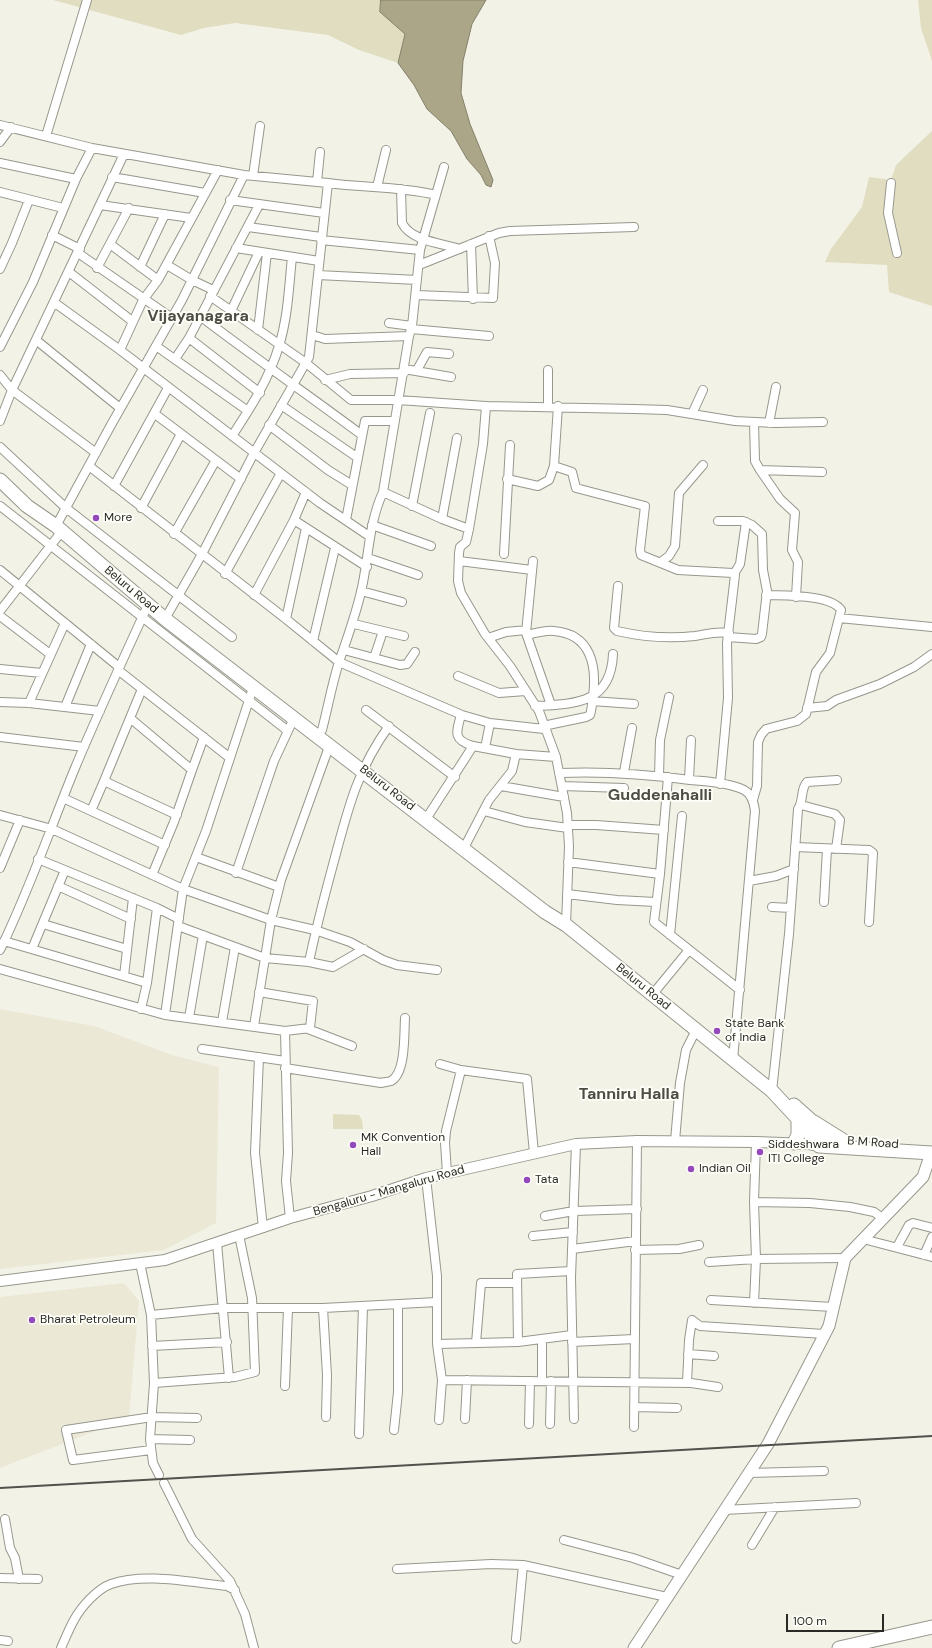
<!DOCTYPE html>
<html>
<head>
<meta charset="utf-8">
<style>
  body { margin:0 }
  #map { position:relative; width:932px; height:1648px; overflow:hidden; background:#f3f2e7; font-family:"DM Sans",sans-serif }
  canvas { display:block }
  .scale { position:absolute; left:786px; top:1614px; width:98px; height:18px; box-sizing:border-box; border:2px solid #2a2925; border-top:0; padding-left:5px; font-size:12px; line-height:14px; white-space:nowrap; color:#2a2925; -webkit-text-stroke:3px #fffffa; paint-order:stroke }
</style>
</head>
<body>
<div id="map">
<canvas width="932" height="1648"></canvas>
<div class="scale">100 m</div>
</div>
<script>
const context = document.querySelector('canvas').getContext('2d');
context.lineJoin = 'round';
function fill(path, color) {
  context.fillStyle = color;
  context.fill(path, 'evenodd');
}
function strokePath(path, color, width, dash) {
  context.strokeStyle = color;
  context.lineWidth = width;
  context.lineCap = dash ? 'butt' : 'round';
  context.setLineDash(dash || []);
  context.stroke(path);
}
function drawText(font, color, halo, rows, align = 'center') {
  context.font = font + ' "DM Sans",sans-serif';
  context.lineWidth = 3.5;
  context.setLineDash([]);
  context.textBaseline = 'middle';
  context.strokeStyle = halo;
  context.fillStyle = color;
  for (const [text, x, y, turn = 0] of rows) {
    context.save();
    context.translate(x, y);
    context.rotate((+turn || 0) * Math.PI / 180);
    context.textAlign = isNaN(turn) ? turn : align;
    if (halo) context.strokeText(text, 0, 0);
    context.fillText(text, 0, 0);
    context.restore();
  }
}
fill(new Path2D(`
  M0 1009 94 1026 172 1055 219 1067 216 1223 164 1250 0 1269Z
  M124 1283 139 1301 129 1418 0 1468V1297Z`), '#ebe8d6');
fill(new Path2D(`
  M53 0H381V12L405 34 398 63 359 50 328 35 235 23 204 28 181 35Z
  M918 0H932V61L921 28Z
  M932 131V306L889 292 887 265 825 262 831 249 862 207 869 177 891 180 896 165Z
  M333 1114 359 1115 362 1120 363 1129H333Z`), '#e0ddc0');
const water = new Path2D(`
  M381 0H486L472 24 463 61 461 93 470 124 493 180 491 187 486 185 481 175 467 159 451 131 427 109 414 85 398 63 405 34 380 12Z`);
fill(water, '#aaa687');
strokePath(water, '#84806a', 1);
const minor = new Path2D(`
  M0 125 92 148 244 175 328 183 309 357 254 453 202 554 165 619
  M46 136 87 0
  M0 142 11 127
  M0 163 76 179
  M253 176 260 126
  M112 177 205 193
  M317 182 320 152
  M328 183C364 188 400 186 436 195
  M891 183 888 213 897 253
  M377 187 386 150
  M401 189 402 223C411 241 441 243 460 249
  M0 192 63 208
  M230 200 324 213
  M100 205 191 218
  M248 227 321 237
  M52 235 80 249
  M321 240 420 250
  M110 244 158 280
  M471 244 473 299
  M236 248 319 261
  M78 253 172 318
  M167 265 192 280 213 290
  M419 265 499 233 510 231 634 227
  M140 267 165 214
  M97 268 129 208
  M0 269 12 243 29 200
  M69 272 132 321
  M318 275 417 280
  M416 295 493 298 495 263 489 236
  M210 296 306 363 351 400H398L486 406 634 409 667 410 735 421 775 423 823 422
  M55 303 120 350 320 503 369 536
  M231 311 259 252
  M200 316C254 357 308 395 362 435
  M389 323 412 326
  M411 329 489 336
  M258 330 267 253
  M312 335 325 339 409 336
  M189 338 260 393
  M36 340 120 408
  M156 346 248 411
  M0 347 33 282 76 179 92 148
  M120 350 143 300 158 280 218 170
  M175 359 189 338 259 205
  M404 369 451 377
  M417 370 427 352 449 354
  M0 375 12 390 96 453
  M325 380 350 374 404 373
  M281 405 358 458
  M486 406 483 444 469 529 466 542 460 547 459 553 458 581 461 593 485 634 510 666 539 711 556 757 567 813 569 846 566 925
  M548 406V370
  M155 414 241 479
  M692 414 703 390
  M0 421 12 390 124 154
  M754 422 755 461 760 470 822 472
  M769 423 776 387
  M269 425 328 470 352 485
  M232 436C251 407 269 379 279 346 288 317 289 286 292 257
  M0 447 66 508 232 637
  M89 466 286 619 339 662 462 715 490 723 544 729
  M554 466 572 472 576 488 645 506 640 550 641 555 678 570 733 573 735 575 727 643 728 698 720 784
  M760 470 780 499 795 513 792 550 798 562 796 597
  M507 479 538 486 549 480 554 466 558 406
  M114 486 168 388
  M383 492 442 519 469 529
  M0 506 288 731
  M412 506 430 413
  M141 508 181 434
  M442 519 457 438
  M294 520 306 492
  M346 520 365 421H395
  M718 521H743L752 525 762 534 763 570 767 591 762 634 761 637 756 639 728 637
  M372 525 431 546
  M56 526 111 425 182 300 244 175
  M174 534 216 460
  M504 554 510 445
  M368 558 418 575
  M459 561 532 570
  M533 561 526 633 551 705
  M661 562 669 556 675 546 679 493 703 465
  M0 570 119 667
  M225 574 281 473
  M734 574 740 564 746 522
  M618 586 614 628 617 631C643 637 669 639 695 636 708 634 715 631 729 633
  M361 591 402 602
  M254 595 294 520 367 567
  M0 611 62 531
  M0 616 50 654
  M839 618 932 627
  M286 619 306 528
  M354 624 404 636
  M527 635C535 633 546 630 554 631 591 634 597 666 593 696 592 702 592 709 590 715L586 717 543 726
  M488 638 506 632 526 630
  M313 641 335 548
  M344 650 400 665 407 664 415 652
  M374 658 383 631
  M0 669 42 673
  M118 670 230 758 253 688
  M458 676 499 693 526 691
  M142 689 130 718 192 770 174 822 152 875
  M592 701 634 704
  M0 702 29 703 100 711
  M29 703 65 623
  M535 706C575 704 611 704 613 654
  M65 707 91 644
  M807 708 827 706 836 700 880 684 914 667 932 654
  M366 710 455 777
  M461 715C456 733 453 740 473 746
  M318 735 322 730C328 707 332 684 339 662 347 639 355 617 361 592 369 558 368 525 383 492L409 336 412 326 420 250 444 167
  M0 737 84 747
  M485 748 490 723
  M192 770 204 737
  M624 772 632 728
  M559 773C604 771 646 774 690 780 706 781 730 783 744 790 752 794 754 803 755 811L733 1060
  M659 776 660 740 669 697
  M668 777 660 874 654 922 740 990
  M689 779 691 740
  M104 781 130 718
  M501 786 564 797
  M562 786 624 788
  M63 798 165 845
  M753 800 757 786 758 742 761 735 766 729 797 721 806 714 816 672 830 653 841 610C831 594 783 596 766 595
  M801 805 835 814 840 820 836 849
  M91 811 104 781 177 815
  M484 811 525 822 568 828
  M0 815 52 829 183 889 271 920 281 880 330 744
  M426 819 473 746 516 754 556 757
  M568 825H596L664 830
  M795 847 869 850 873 853 869 922
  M464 848 489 800 512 771 516 754
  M196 857 279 887
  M38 859 157 908 179 919
  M568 862 660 874
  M0 868 20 820
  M236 873 274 761 294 718
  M749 881 776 876 794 869
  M58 886 131 919
  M567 894 617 900 656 902
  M824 902 827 849
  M772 907 791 908
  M43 924 127 949
  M178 926 265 958 271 920 315 930 350 942 383 960 397 965 437 970
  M670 935 682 816
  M4 941 147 983
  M32 949 65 870
  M0 950C29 891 50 829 75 768 98 713 123 659 148 605
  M309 962C316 928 325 894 334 861 348 809 357 770 389 726
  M0 969 165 1015 285 1031 288 1153 286 1181 290 1218
  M124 976 133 898
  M259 992 313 1001 310 1028 285 1031
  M652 995 689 950
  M141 1009 147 983 157 908
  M165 1015 183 889 206 831 230 758
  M189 1018 203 935
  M222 1022 235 947
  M254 1026 265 958 309 962 333 967 364 949
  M308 1029 352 1046
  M202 1049 285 1061
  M259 1057 255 1153 263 1228
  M440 1064 461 1070 527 1079 534 1153
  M285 1068 381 1083C384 1082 388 1082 391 1081 406 1073 404 1034 405 1018
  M772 1091 789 934 798 809C804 801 800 789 807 782L837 780
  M675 1141 680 1083 686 1050 696 1030
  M756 1142 754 1202 810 1203 850 1207 874 1212 884 1219
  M447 1173 445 1143 446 1131 461 1070
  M426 1178 437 1276V1344L518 1342 572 1335
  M754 1202 756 1259 845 1258
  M545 1216 574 1211 637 1209
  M533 1236 573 1232
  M863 1239 932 1257
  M217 1243 229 1378
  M897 1247 909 1225 913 1223 932 1228
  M572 1249 636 1241
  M635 1250 679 1249 699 1245
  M924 1255 932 1237
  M709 1262 756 1259 754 1303
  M140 1263 151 1315 154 1383 150 1439 153 1463 159 1475
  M711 1300 833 1307
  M151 1315 223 1308H323
  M542 1339V1381
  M518 1342 517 1274 571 1271
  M572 1342 634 1339
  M476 1343 481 1283H517
  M437 1344 442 1380 439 1420
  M152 1346 227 1342
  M688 1354 714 1356
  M442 1380 691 1383 718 1387
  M154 1383 235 1377 255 1372 252 1298 239 1235
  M687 1383 689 1340 692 1320 700 1326 824 1334
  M285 1386 288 1308
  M634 1407 677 1408
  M326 1417 327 1375 323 1308 437 1302
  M465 1419 467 1380
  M574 1419 571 1277 576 1144
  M529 1424 530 1381
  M550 1424 551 1381
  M634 1427 637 1141
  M394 1430 398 1392V1304
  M359 1434 363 1306
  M150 1439 190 1440
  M151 1450 73 1460 66 1430 152 1417 197 1418
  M749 1473 824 1471
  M164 1483 192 1539 230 1581 245 1614 254 1648
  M724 1510 856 1503
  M5 1519 10 1548 15 1558 19 1579
  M564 1540 633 1558 682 1575
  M752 1545 775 1507
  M397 1569 491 1564 523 1565 667 1597
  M0 1578 38 1579
  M516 1639 523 1565
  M0 1640 8 1641
  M61 1648C65 1639 69 1629 74 1620 81 1607 97 1589 111 1584 145 1572 193 1583 227 1586L235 1590`);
const tertiary = new Path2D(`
  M0 1281 165 1260 290 1218 372 1196 426 1178 576 1144 637 1141 756 1142 809 1144 819 1146`);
const secondary = new Path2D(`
  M634 1648 768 1444 829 1326 845 1258 923 1177 931 1153`);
const trunk = new Path2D(`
  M0 480 27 506 56 526 165 619 545 912 566 925 772 1091 798 1119 819 1146 932 1153
  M794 1105 813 1122 826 1146
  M814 1122 846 1142
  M794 1143 798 1135V1119
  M839 1648 932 1627`);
strokePath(minor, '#98978d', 10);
strokePath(tertiary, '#98978d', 12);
strokePath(secondary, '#98978d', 13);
strokePath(trunk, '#98978d', 15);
strokePath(minor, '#fff', 8);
strokePath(tertiary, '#fff', 10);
strokePath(secondary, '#fff', 11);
strokePath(trunk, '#fff', 13);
strokePath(new Path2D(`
  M0 1488 932 1436`), '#52514b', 2);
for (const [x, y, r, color] of [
  [96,518,4,"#9349bc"],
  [717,1031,4,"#9349bc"],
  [353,1145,4,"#9349bc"],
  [760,1152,4,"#9349bc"],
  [691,1169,4,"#9349bc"],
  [527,1180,4,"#9349bc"],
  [32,1320,4,"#9349bc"]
]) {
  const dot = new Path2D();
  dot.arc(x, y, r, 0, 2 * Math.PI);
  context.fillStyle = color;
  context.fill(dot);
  strokePath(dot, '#fffffa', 1.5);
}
drawText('12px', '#2a2925', '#fffffa', [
  ["More",104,518],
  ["State Bank",725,1024],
  ["of India",725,1038],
  ["MK Convention",361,1138],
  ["Hall",361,1152],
  ["Siddeshwara",768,1145],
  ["ITI College",768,1159],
  ["Indian Oil",699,1169],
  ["Tata",535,1180],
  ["Bharat Petroleum",40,1320]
], 'left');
drawText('12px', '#2a2925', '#fffffa', [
  ["Beluru Road",131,590,40],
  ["Beluru Road",387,788,38],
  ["Beluru Road",643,987,39],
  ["B M Road",873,1143,4],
  ["Bengaluru - Mangaluru Road",389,1191,-16]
]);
drawText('bold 16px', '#4e4d44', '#fffffa', [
  ["Vijayanagara",198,317],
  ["Guddenahalli",660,796],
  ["Tanniru Halla",629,1095]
]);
</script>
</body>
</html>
